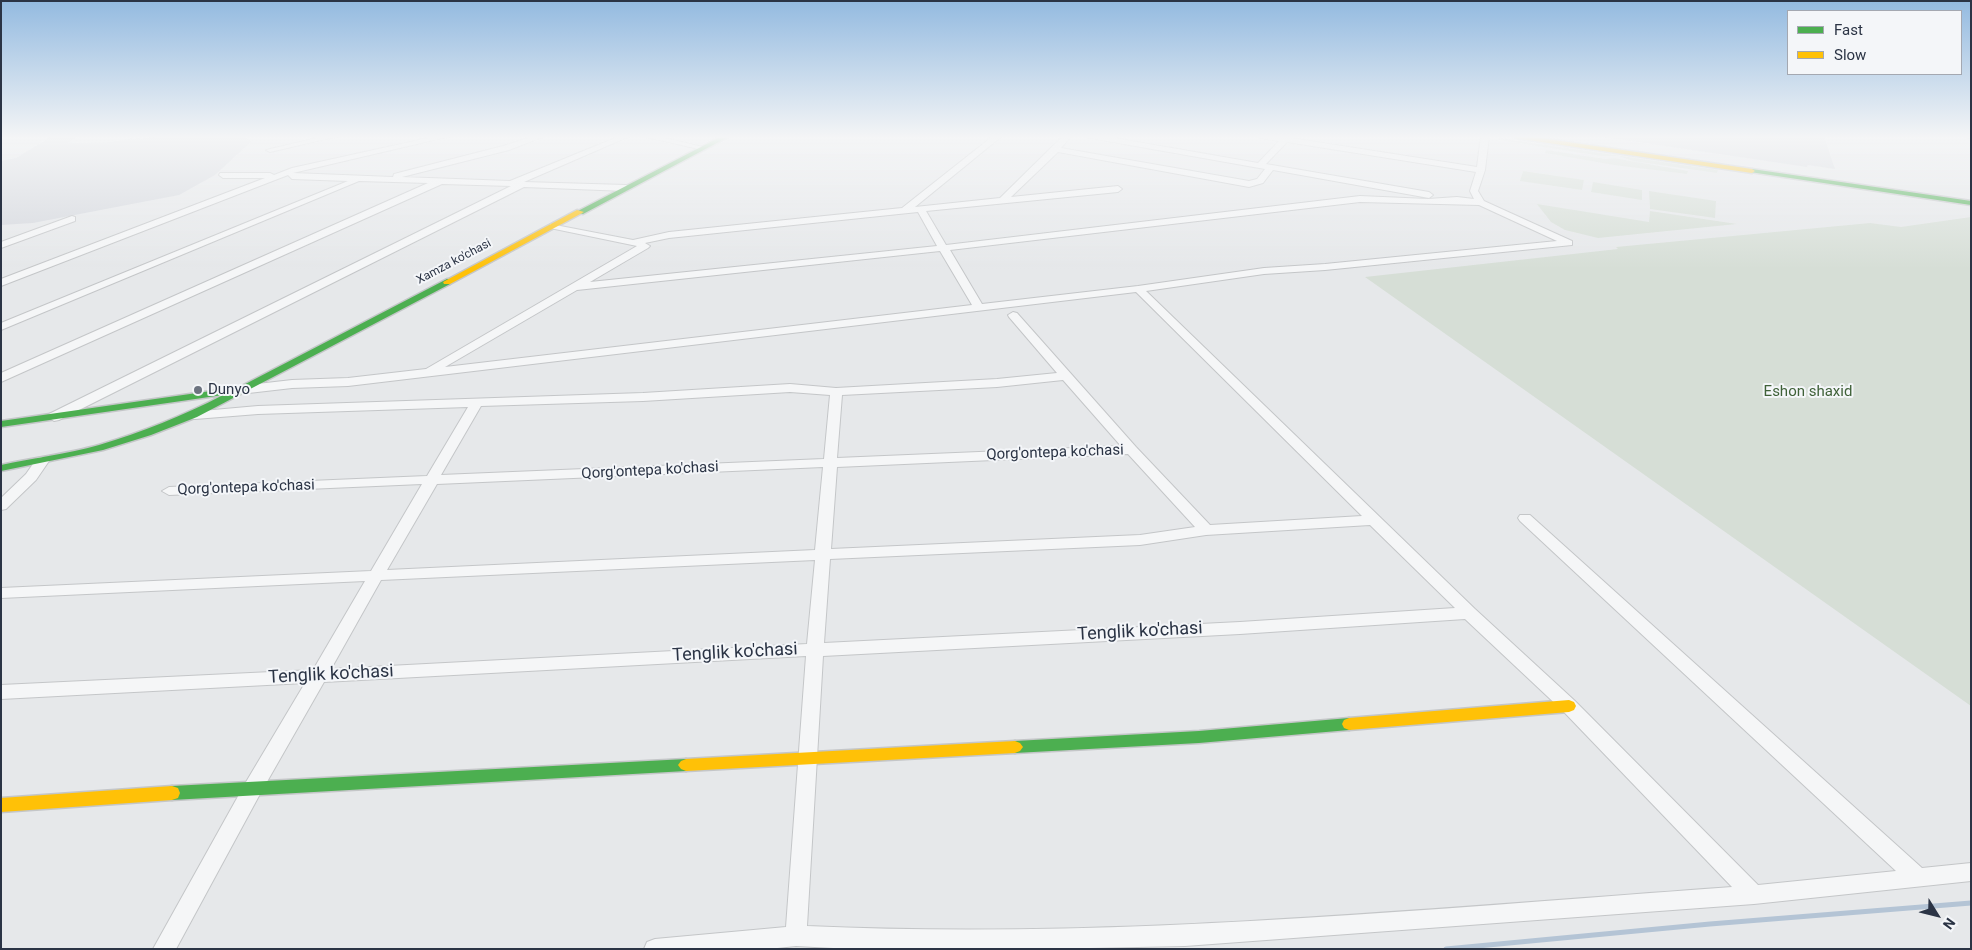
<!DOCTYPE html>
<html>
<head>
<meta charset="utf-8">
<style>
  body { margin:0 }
  #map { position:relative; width:1972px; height:950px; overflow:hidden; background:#e6e8ea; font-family:Roboto,sans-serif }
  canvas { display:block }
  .frame { position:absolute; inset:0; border:2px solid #2b3445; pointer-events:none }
  .legend { position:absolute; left:1787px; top:10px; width:175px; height:65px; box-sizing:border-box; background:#f4f6f9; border:1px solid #a4a8b1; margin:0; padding:6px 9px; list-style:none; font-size:15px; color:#2b3445 }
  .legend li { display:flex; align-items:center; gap:10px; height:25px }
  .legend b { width:25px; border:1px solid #a4a8b1 }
  .north { position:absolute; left:1912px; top:890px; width:50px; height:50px; -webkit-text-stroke:4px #f4f6f9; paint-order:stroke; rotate:126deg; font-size:14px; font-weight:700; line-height:20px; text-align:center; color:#2b3445 }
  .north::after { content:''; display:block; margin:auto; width:18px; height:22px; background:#2b3445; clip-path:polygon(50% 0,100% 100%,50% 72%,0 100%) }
</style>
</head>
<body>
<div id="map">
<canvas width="1972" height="950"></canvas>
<div class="frame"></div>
<ul class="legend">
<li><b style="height:6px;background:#4caf50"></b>Fast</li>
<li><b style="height:6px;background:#ffc107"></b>Slow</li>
</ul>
<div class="north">N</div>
</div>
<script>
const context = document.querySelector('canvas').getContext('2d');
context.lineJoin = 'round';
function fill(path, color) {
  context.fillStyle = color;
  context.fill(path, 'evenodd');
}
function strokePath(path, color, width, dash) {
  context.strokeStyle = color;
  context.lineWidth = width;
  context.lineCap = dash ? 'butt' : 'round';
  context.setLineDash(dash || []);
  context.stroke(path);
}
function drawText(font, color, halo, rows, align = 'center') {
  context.font = font + ' Roboto,sans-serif';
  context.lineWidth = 4;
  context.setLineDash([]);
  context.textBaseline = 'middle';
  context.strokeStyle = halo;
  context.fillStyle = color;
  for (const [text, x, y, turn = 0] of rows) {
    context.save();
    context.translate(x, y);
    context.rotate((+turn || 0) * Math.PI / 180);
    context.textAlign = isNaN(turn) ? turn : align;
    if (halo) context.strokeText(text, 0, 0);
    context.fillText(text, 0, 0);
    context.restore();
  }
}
fill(new Path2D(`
  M52 136H78L68 143 109 142 129 139 181 136H239L252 141 215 175 179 195 33 223 1 225V161L16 158Z
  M1597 136H1824L1835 169 1808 165 1807 167Z`), '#d4d7dd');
fill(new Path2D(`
  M1499 138 1718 170 1717 173 1633 161 1619 156H1601L1499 140Z
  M1546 150 1606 159 1614 158 1688 171 1687 174 1614 165 1545 153Z
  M1523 171 1584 180 1582 190 1520 181Z
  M1593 182 1642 190V200L1591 192Z
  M1649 191 1716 201 1715 218 1650 209Z
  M1537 204 1649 222 1650 211 1737 224 1598 238 1565 230 1551 222Z
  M1971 217V706L1365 277 1618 249 1616 247 1870 223 1901 227Z`), '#d6ded6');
strokePath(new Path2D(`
  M1446 949 1710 924 1971 903`), '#b4c4d5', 5);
const street = new Path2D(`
  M325 136H339L270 152 266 150Z
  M437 136H451L293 173 393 177 394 174 503 146 534 136H545L509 150 402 177 510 181 620 136H630L524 182 626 185 630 188 626 191 524 187 59 420 54 421 48 417 49 414 511 186 442 184 1 382V373L428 183 359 181 1 330V323L348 181 292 179 288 175 1 286V279L265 178H223L219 175 220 173H270L274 175 292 168Z
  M642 136H657L707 148 703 150Z
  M993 136H1002L915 207 1000 198 1063 136H1071L1061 148 1249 181 1257 179 1265 169 1090 138 1086 136H1103L1258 163 1279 141 1260 138 1259 136H1292L1291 138 1477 167 1481 136H1489L1485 170 1478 191 1484 201 1572 241V245L1325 270 1264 274 1146 291 1475 609 1575 701 1758 885 1896 871 1520 521 1518 518 1520 515H1530L1922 868 1971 863V881L1754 904 1185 946 1042 949H852L796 946 768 949H644L647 942 655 939 786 927 806 656 324 682 260 794 176 949H153L246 782 305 683 1 699V685L313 670 365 581 1 598V588L371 571 422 484 169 495 162 491 169 487 427 476 468 407 258 414 195 419 191 418 189 415 191 412 258 406 643 393 790 384 836 388 997 379 1057 373 1009 317 1008 315 1013 312 1017 313 1136 447 1210 525 1362 516 1136 292 348 386 292 388 240 394 234 390 240 386 292 380 348 378 426 369 637 246 550 228V224L633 240 669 232 902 208ZM1287 142 1476 172 1470 191 1474 199 1457 197 1428 199 1360 196 946 245 926 211 1118 192 1122 189 1118 186 1011 197 1058 152 1249 187 1263 183 1273 170 1429 198 1433 195 1429 192 1266 164ZM1360 202 1479 205 1557 241 1325 264 1264 268 1138 286 982 304 950 250ZM918 212 937 246 590 282 648 248 650 246 645 243 669 238ZM940 251 972 305 445 367 577 290ZM1063 380 1121 446 837 458 842 395 997 387ZM790 392 830 395 824 459 441 475 481 406 643 401ZM1128 454 1195 527 1140 535 831 549 837 467ZM823 467 815 550 387 570 437 484ZM1370 525 1455 608 1240 622 824 643 830 559 1140 545 1206 535ZM815 560 807 644 331 669 381 580ZM1465 619 1563 711 1732 887C1425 909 1116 940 807 926L823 656 1240 634Z
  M1966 136H1971V139Z
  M72 216 75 217V221L1 248V242Z
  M42 457 49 461 36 480 6 509 1 510V498L26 474 37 458Z`);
const fast = new Path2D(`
  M722 136H730L583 214 576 212Z
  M1752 169 1971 201V205L1750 172V170Z
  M447 279 450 280V284L197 417 151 435 103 450 1 471V465C33 458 67 454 99 445 142 432 183 416 223 395L1 427V421L225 389 230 392Z
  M1349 718 1354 720 1356 724 1354 728 1349 730 1199 743 1015 753 1010 751 1007 747 1010 743 1015 741 1199 731Z
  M686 759 691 761 694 765 691 769 686 771 172 800 166 798 164 793 166 788 172 786Z`);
const slow = new Path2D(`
  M1512 136H1527L1752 169 1755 171 1752 173 1515 138Z
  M577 210 584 212 450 284H444L443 282Z
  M1569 700 1574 702 1576 706 1574 710 1569 712 1349 730 1344 728 1342 724 1344 720 1349 718Z
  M1015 741 1020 743 1023 747 1020 751 1015 753 686 771 681 769 678 765 681 761 686 759Z
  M172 786 178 788 180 793 178 798 172 800 1 812V798Z`);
strokePath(street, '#c4c6c8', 2);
strokePath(fast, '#c4c6c8', 3);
strokePath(slow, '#c4c6c8', 3);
fill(street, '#f5f6f7');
fill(fast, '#4caf50');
fill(slow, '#ffc107');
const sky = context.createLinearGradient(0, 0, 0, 269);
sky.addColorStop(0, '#93bae0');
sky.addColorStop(0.51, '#f4f5f6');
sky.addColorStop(1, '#f4f5f600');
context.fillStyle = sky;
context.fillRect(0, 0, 1972, 269);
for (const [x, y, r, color] of [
  [198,390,5,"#6c737f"]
]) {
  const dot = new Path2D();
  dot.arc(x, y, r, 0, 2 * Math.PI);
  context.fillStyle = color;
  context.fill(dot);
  strokePath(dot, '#f4f6f9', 2);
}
drawText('12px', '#2b3445', '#f4f6f9', [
  ["Xamza ko'chasi",454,262,-28]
]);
drawText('15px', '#2b3445', '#f4f6f9', [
  ["Dunyo",208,390]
], 'left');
drawText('15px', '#3f6138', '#f4f6f9', [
  ["Eshon shaxid",1808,392]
]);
drawText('15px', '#2b3445', '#f4f6f9', [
  ["Qorg'ontepa ko'chasi",1055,453,-2],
  ["Qorg'ontepa ko'chasi",650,471,-3],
  ["Qorg'ontepa ko'chasi",246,488,-2]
]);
drawText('18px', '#2b3445', '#f4f6f9', [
  ["Tenglik ko'chasi",1140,632,-3],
  ["Tenglik ko'chasi",735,653,-3],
  ["Tenglik ko'chasi",331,675,-3]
]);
</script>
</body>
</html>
